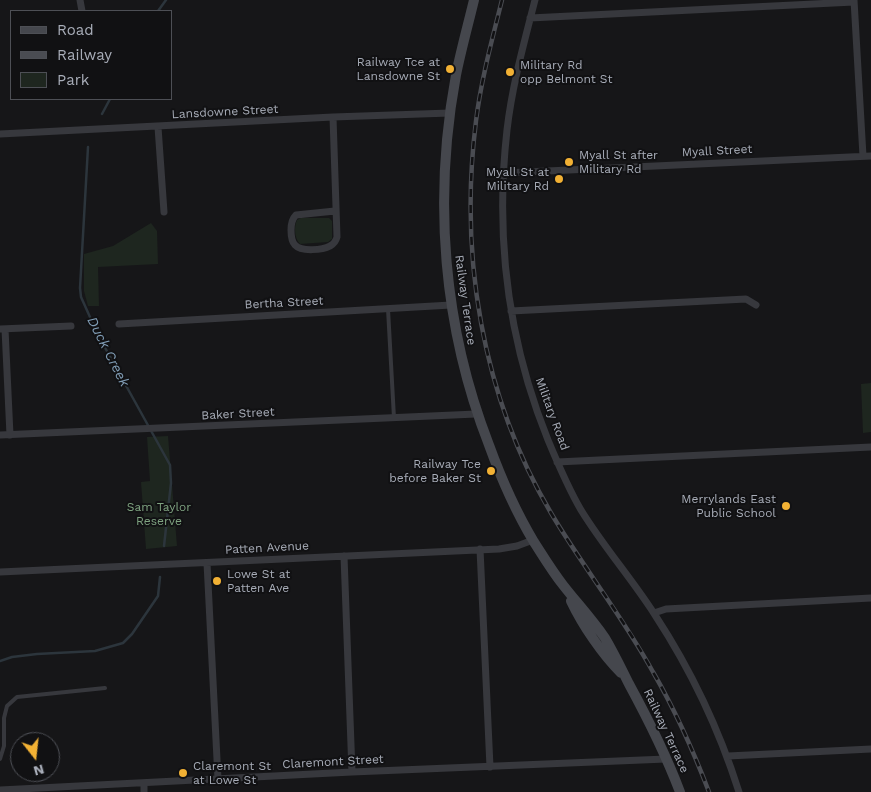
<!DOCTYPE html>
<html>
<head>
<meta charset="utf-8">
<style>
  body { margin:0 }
  #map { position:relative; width:871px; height:792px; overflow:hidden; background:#161618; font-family:"Work Sans",sans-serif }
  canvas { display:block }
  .legend { position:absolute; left:10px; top:10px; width:162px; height:90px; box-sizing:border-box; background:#111113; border:1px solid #4d4f55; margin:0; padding:6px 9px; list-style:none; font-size:15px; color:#a8adb8 }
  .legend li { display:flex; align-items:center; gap:10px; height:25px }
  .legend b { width:25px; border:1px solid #4d4f55 }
  .north { position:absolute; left:10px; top:732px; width:50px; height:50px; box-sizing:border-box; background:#111113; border:1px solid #4d4f55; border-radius:50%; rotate:164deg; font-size:14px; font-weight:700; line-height:20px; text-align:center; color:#a8adb8 }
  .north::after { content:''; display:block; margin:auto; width:18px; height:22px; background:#f2b134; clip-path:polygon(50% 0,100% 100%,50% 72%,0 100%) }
</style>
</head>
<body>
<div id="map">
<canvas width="871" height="792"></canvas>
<ul class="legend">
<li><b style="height:6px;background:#45474d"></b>Road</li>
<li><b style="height:6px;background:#4a4c52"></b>Railway</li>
<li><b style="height:14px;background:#1e261f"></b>Park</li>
</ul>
<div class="north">N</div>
</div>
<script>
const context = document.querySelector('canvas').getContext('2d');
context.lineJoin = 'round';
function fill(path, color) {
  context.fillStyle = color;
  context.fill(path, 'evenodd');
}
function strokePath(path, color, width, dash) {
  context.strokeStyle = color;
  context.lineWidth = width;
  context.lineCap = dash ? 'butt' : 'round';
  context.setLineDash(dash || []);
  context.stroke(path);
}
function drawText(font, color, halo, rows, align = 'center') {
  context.font = font + ' "Work Sans",sans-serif';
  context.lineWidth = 4;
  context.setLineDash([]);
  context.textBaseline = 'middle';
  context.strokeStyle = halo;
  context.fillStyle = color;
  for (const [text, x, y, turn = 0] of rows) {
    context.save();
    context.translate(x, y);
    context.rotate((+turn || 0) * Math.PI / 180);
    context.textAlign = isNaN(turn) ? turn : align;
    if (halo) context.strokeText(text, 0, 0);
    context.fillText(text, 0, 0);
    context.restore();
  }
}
fill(new Path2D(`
  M301 218H329L332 221V239L328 242 300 244C294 238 294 226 297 220Z
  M151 223 157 231 158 264 98 267 99 306H88L84 291V254L113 246Z
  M871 383V432L863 433 861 384Z
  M168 436 177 546 146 549 141 482 150 481 147 437Z`), '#1e261f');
strokePath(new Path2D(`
  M158 11 166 0
  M102 114 110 99
  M88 147 80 288 81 297 98 335 170 465 171 483 164 546
  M0 661 12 657 37 654 95 651 123 643 132 634 158 596 160 577`), '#2c353c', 2.5);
strokePath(new Path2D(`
  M388 309 394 418
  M0 759 4 746V718L7 706 17 697 105 688`), '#37383d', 4);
strokePath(new Path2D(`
  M80 0 82 11
  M535 0C524 43 512 86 507 130 495 236 508 341 548 440 558 464 568 488 581 510 603 546 632 579 655 615 691 670 719 729 739 792
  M854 0 863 156
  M530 18 854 2
  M333 117 337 237C336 241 334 244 330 246 323 250 301 252 295 245 291 241 291 235 291 230 291 224 292 219 296 215L335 211
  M158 127 164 212
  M0 134 333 117 450 113
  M504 173 871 156
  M511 311 746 299 756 305
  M119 324 451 305
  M0 329 71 326
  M5 329 10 435
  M0 435 476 414
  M557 462 871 447
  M480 549 490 767
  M344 556 352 772
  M207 563 218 779
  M0 572 499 549 517 546 533 540
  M654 613 666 609 871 598
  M728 756 871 749
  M144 783V792
  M0 790 352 772 666 759`), '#37383d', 7);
strokePath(new Path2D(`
  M474 0C468 25 461 50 456 75 433 199 443 327 489 445 501 478 516 512 534 542 543 556 552 571 563 585 577 603 592 619 605 638 614 653 621 668 629 684 648 719 666 755 680 792
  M571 601C583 626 602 654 621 673`), '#45474d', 10);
const rail = new Path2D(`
  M502 0C492 40 481 80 476 121 459 256 482 396 551 513 583 567 623 617 653 672 675 710 693 750 709 792`);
strokePath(rail, '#4a4c52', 4.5);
strokePath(rail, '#111113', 2.5, [8]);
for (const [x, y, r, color] of [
  [450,69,5,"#f2b134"],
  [510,72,5,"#f2b134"],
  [569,162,5,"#f2b134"],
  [559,179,5,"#f2b134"],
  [491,471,5,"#f2b134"],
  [786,506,5,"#f2b134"],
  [217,581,5,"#f2b134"],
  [183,773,5,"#f2b134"]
]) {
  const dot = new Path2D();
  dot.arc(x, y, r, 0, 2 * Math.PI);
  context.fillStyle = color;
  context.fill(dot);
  strokePath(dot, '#111113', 2);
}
drawText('12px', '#a8adb8', '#111113', [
  ["Railway Tce at",440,62],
  ["Lansdowne St",440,76],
  ["Military Rd",520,65,"left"],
  ["opp Belmont St",520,79,"left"],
  ["Myall St after",579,155,"left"],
  ["Military Rd",579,169,"left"],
  ["Myall St at",549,172],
  ["Military Rd",549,186],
  ["Railway Tce",481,464],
  ["before Baker St",481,478],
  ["Merrylands East",776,499],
  ["Public School",776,513],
  ["Lowe St at",227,574,"left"],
  ["Patten Ave",227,588,"left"],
  ["Claremont St",193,766,"left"],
  ["at Lowe St",193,780,"left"]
], 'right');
drawText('12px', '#a8adb8', '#111113', [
  ["Lansdowne Street",225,112,-3],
  ["Myall Street",717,151,-3],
  ["Railway Terrace",465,300,82],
  ["Bertha Street",284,303,-3],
  ["Baker Street",238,414,-3],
  ["Military Road",552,414,70],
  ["Patten Avenue",267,548,-3],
  ["Railway Terrace",666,731,65],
  ["Claremont Street",333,762,-3]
]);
drawText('12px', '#7fa381', '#111113', [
  ["Sam Taylor",159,507],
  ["Reserve",159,521]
]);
drawText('italic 14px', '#7f9bb3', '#111113', [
  ["Duck Creek",108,352,63]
]);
</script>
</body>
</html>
